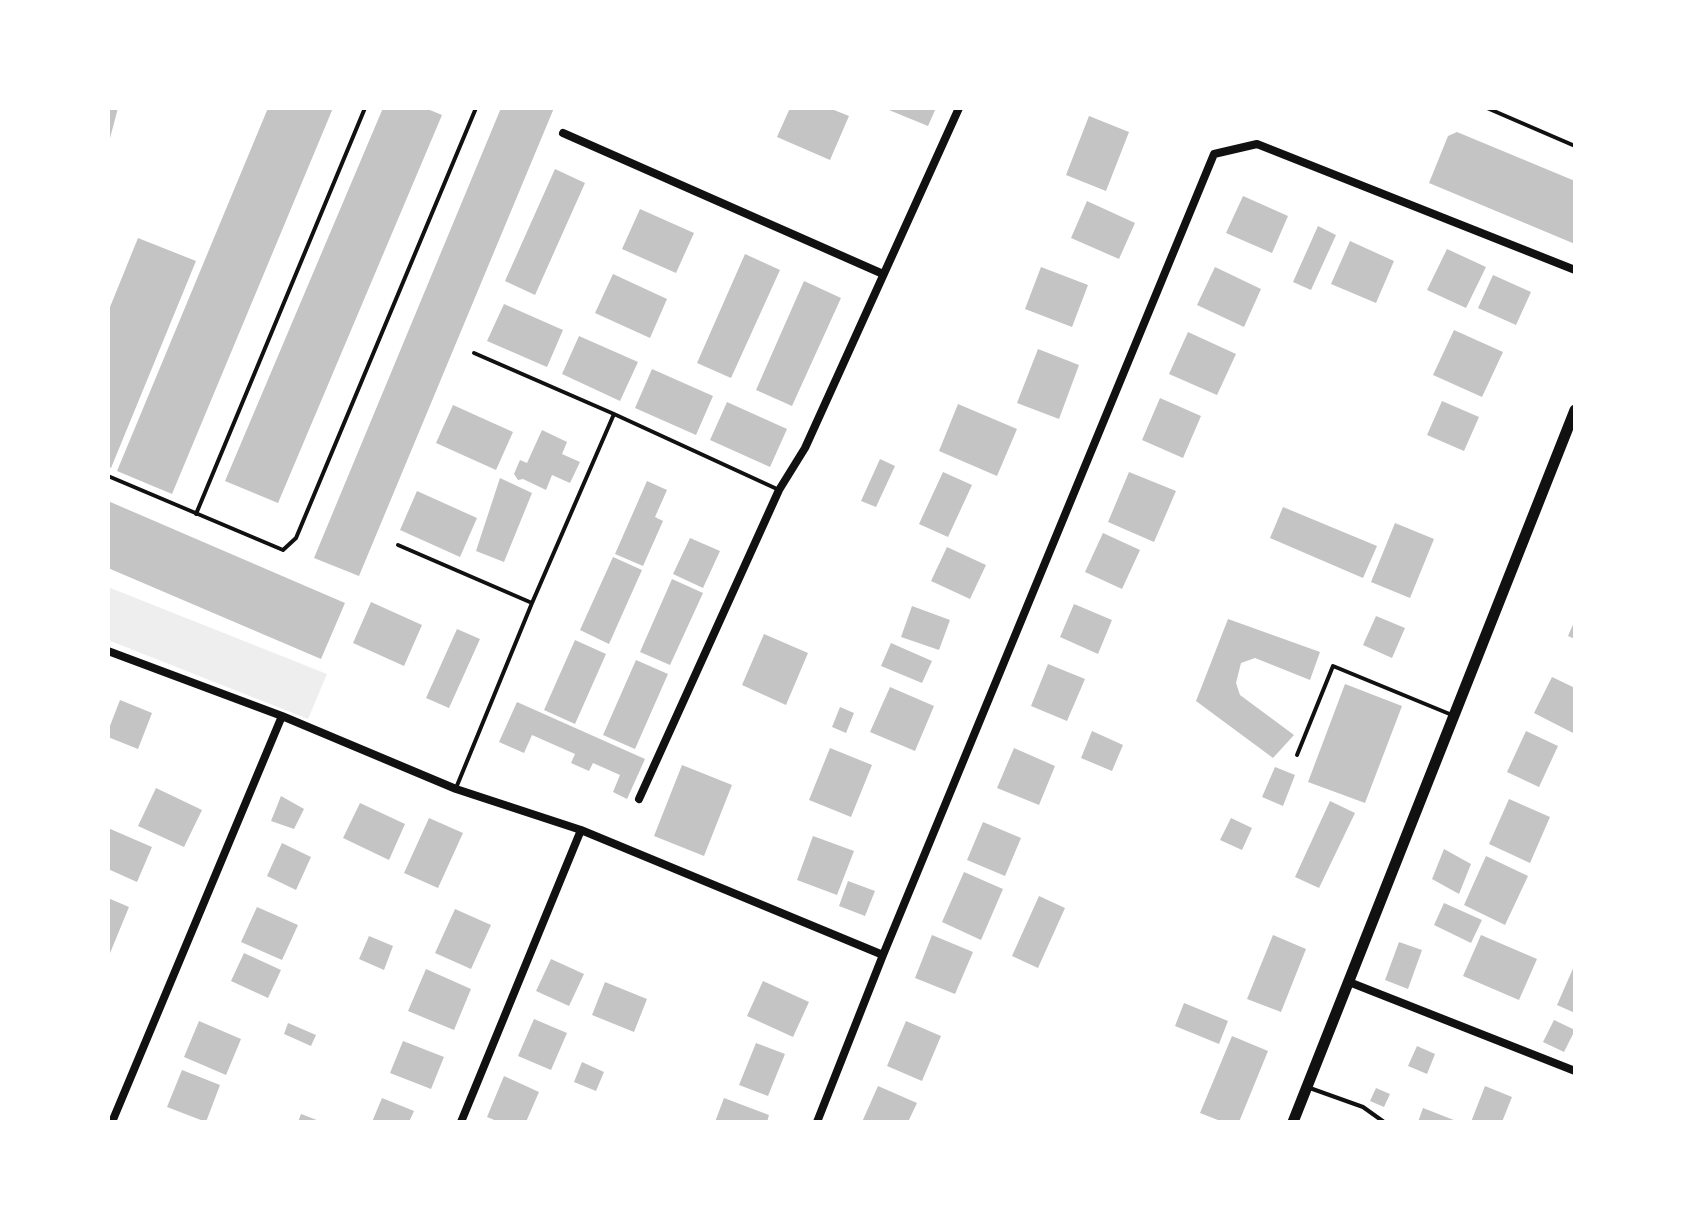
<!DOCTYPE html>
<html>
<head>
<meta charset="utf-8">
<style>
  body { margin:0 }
  #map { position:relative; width:1683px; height:1230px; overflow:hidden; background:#fff; font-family:"Noto Sans",sans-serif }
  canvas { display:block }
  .frame { position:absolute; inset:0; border:110px solid #fff; pointer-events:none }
</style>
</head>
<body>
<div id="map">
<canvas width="1683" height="1230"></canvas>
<div class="frame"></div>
</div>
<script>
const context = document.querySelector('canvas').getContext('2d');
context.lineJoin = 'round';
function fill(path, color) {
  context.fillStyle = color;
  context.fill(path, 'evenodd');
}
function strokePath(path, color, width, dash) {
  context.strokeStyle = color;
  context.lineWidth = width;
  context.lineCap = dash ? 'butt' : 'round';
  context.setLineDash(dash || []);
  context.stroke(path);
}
fill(new Path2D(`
  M108 587 327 674 308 719 108 640Z`), '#eee');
fill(new Path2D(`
  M108 108H118L109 142H108Z
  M268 108H333L172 494 117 471Z
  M383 108H425L442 115 278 503 225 481Z
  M501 108H554L359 576 314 558Z
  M790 108H829L849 116 830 160 777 137Z
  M884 108H936L928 126Z
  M1089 116 1129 132 1106 191 1066 175Z
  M1457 132 1575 181V244L1429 183 1448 136Z
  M555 169 585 183 535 295 505 281Z
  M1243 196 1288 216 1272 253 1226 233Z
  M1087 201 1135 223 1119 259 1071 238Z
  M640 209 694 233 676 273 622 249Z
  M1318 226 1336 235 1311 290 1293 282Z
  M138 238 196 261 111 468 108 466V312Z
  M1350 241 1394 261 1376 303 1331 284Z
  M1447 249 1486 267 1466 308 1427 290Z
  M745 254 780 270 731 378 697 363Z
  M1041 267 1088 285 1072 327 1025 309Z
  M1215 267 1261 289 1244 327 1197 305Z
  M613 274 667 299 650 338 595 313Z
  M1493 275 1531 292 1516 325 1478 308Z
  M804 281 841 298 792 406 756 390Z
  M504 304 563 330 547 367 487 341Z
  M1454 330 1503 352 1482 397 1433 375Z
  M1188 332 1236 354 1217 395 1169 374Z
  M579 336 638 362 620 401 562 374Z
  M1038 349 1079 365 1059 419 1017 403Z
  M652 369 713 396 696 435 635 408Z
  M1160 398 1201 416 1183 458 1142 440Z
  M1442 401 1479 417 1464 451 1427 435Z
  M727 402 787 429 770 467 710 440Z
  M958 404 1017 429 997 476 939 451Z
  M453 405 513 432 496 470 436 443Z
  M542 430 567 442 562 454 580 462 570 483 552 475 546 490 523 479 518 480 514 474 520 460 527 463Z
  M880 459 895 466 876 507 861 501Z
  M943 472 972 485 948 537 919 524Z
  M1129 472 1176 491 1154 542 1108 522Z
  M500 478 532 493 504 562 476 551Z
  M647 481 667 490 655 517 663 521 643 566 615 554Z
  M417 491 477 518 460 557 400 530Z
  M108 501 345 603 321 659 108 568Z
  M1283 507 1377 546 1363 578 1270 538Z
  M1395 523 1434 539 1410 598 1371 582Z
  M1103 533 1140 550 1122 589 1085 572Z
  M690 538 720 551 703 588 673 574Z
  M947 547 986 565 970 599 931 581Z
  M613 557 642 570 609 644 580 630Z
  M672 579 703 593 670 665 640 652Z
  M371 602 422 625 404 666 353 643Z
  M1074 604 1112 620 1098 654 1060 637Z
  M912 606 950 620 939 650 901 637Z
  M1376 616 1405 628 1392 658 1363 645Z
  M1228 619 1320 652 1310 680 1255 658 1241 663 1236 683 1240 695 1294 735 1273 758 1196 701Z
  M1575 620V639L1568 636Z
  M457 629 480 639 449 708 426 698Z
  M764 634 808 653 786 705 742 685Z
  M575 640 606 654 575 724 544 710Z
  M891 643 932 661 922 683 881 666Z
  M636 660 668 674 635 749 603 735Z
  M1048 664 1085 679 1067 721 1031 706Z
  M1552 677 1575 688V734L1534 713Z
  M1345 684 1402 706 1365 803 1308 782Z
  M890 687 934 706 915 751 870 732Z
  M120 700 152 713 138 749 108 737V731Z
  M517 702 645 759 627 799 613 792 620 775 593 763 589 771 571 763 575 754 532 735 524 753 499 742Z
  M840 707 854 713 846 733 832 727Z
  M1092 731 1123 745 1112 771 1081 758Z
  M1526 731 1558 746 1539 787 1507 772Z
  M830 748 872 765 851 817 809 800Z
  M1014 748 1055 766 1039 805 997 788Z
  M682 765 732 785 704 856 654 836Z
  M1275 767 1295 775 1283 806 1262 797Z
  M156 788 202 810 184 847 138 826Z
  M281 796 304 809 294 829 271 821Z
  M1509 799 1550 817 1530 863 1489 844Z
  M1330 801 1355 813 1319 888 1295 877Z
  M360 803 405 824 389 860 343 838Z
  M429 818 463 833 438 888 404 873Z
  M1231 818 1252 828 1242 850 1220 840Z
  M983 822 1021 838 1005 876 967 860Z
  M108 828 152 847 137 882 108 869Z
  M813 836 854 851 837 895 797 880Z
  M282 843 311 857 296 890 267 876Z
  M1444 849 1471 864 1459 894 1432 879Z
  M1486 856 1528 876 1505 925 1464 905Z
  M964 872 1003 889 981 940 942 922Z
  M848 881 875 891 865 916 839 906Z
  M1039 896 1065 908 1038 968 1012 956Z
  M108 898 129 907 108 958Z
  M1444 903 1482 920 1471 943 1434 925Z
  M257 907 298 925 282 960 241 942Z
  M455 909 491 925 471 969 435 953Z
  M932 935 973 952 955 994 915 978Z
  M1273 935 1306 949 1281 1012 1247 999Z
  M1481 935 1537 959 1519 1000 1463 976Z
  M369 936 393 946 384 970 359 959Z
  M1399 942 1422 950 1408 989 1385 980Z
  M244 953 281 970 268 998 231 981Z
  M551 959 584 974 569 1006 536 991Z
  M1575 964V1013L1557 1005Z
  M426 969 471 989 454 1030 408 1011Z
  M763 981 809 1002 793 1037 747 1016Z
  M605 982 647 999 634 1032 592 1015Z
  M1184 1003 1228 1021 1219 1044 1175 1026Z
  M534 1019 567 1033 551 1070 518 1056Z
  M1554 1020 1575 1030 1564 1052 1543 1042Z
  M199 1021 241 1039 226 1075 184 1057Z
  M906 1021 941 1036 922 1081 887 1066Z
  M288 1023 316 1035 311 1046 284 1034Z
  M1232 1036 1268 1051 1239 1122H1223L1200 1113Z
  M403 1041 444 1057 431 1089 390 1073Z
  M756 1043 785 1054 768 1096 739 1085Z
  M1417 1046 1435 1054 1427 1074 1408 1066Z
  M582 1062 604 1072 596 1091 574 1082Z
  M182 1070 220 1085 206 1122 167 1107Z
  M504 1076 539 1092 526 1122H499L487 1117Z
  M878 1086 917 1103 908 1122H862Z
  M1485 1086 1512 1097 1502 1122H1471Z
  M1376 1088 1390 1094 1384 1107 1370 1101Z
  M382 1098 414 1111 409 1122H372Z
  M724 1098 769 1115 767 1122H715Z
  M1423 1108 1459 1122H1418Z
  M301 1114 322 1122H298Z`), '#c4c4c4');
strokePath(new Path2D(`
  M1487 108 1575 146
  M474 353 614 414 777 489
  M108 476 283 550 296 538 476 108
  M196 514 365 108
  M398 545 532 603
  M1297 755 1333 666 1452 715
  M456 788 532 603 614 414
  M1307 1087 1363 1107 1384 1122`), '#111', 4);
strokePath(new Path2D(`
  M563 133 883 274
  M108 651 282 716 456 789 581 830 883 955
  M639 799 779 490 805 448 959 108
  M1349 982 1575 1071
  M112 1122 282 716
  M461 1122 581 830
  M817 1122 883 955 1214 154 1257 144 1575 270`), '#111', 8);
strokePath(new Path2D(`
  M1293 1122 1575 410`), '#111', 11);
</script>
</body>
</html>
